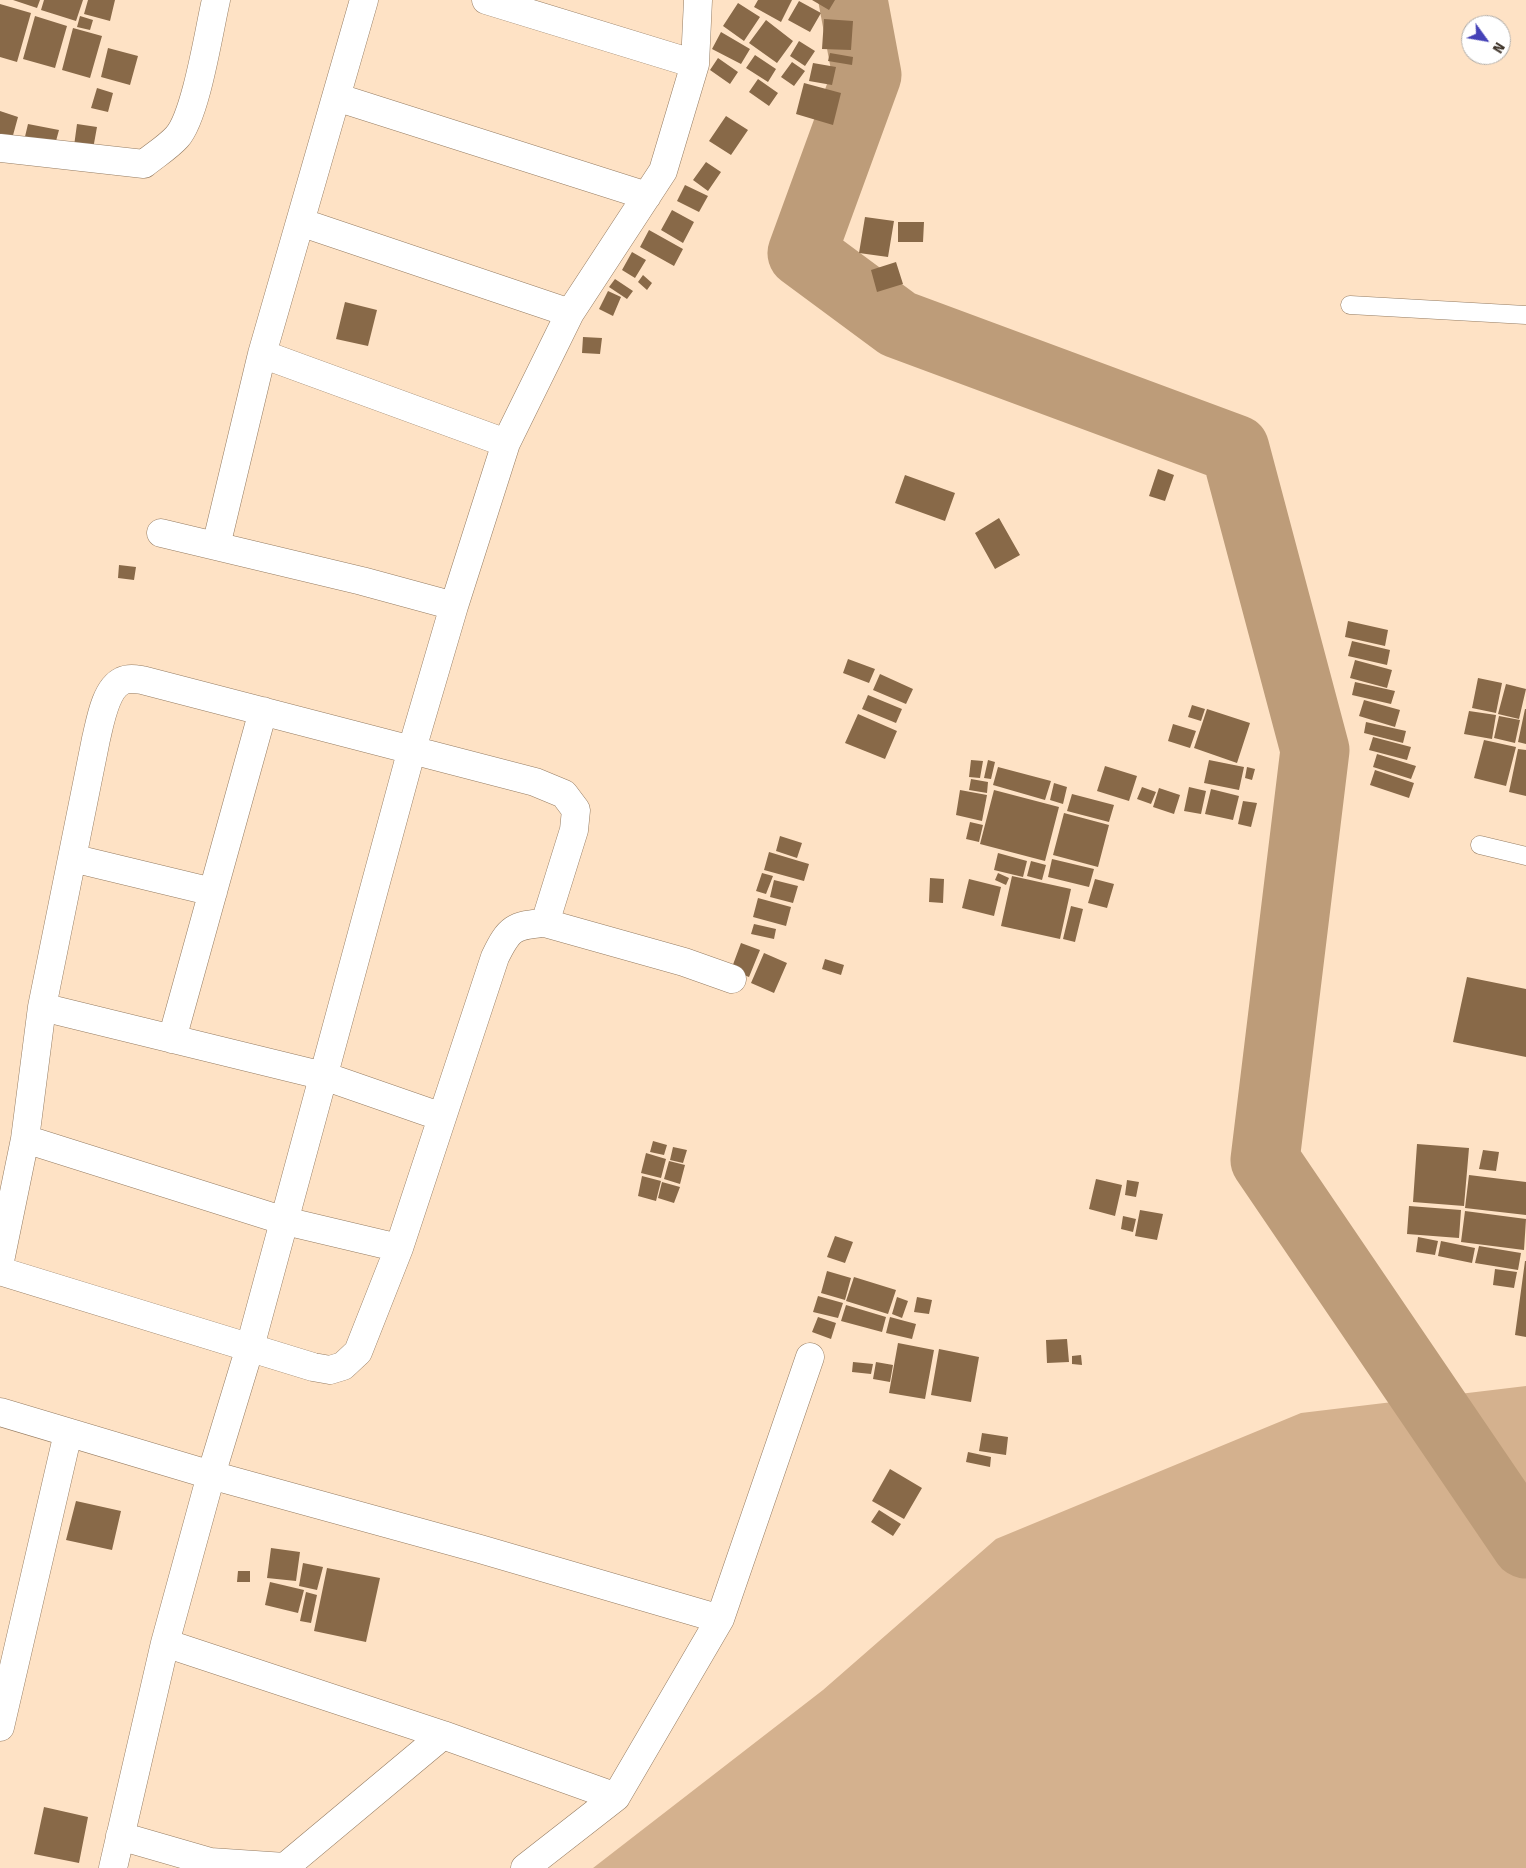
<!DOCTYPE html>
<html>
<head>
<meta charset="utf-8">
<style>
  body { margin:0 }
  #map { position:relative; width:1526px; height:1868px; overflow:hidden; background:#fee2c5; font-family:"Fira Sans",sans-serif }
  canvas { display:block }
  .north { position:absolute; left:1461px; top:15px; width:50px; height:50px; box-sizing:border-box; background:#fff; border:1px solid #b1ada8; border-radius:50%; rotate:122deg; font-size:14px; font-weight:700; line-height:20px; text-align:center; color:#3c3126 }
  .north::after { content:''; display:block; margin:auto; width:18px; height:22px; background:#4542b7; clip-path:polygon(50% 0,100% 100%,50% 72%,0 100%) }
</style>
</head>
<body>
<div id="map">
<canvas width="1526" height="1868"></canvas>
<div class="north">N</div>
</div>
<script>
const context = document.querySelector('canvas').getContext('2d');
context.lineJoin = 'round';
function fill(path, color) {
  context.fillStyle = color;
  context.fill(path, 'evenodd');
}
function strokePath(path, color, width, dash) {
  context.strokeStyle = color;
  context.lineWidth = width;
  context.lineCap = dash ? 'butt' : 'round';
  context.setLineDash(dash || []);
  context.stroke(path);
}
fill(new Path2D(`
  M1526 1386V1868H593L823 1690 996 1539 1301 1413Z`), '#d4b18e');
strokePath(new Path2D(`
  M853 0 867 75 802 253 898 324 1235 449 1315 750 1265 1160 1526 1544`), '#bd9c79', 69);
fill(new Path2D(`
  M13 0H40L37 8Z
  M44 0H83L76 21 41 10Z
  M88 0H115L110 21 84 14Z
  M758 0H792L781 22 754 7Z
  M812 0H835L829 10Z
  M799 1 821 13 810 32 788 20Z
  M738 3 760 17 744 41 723 26Z
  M0 4 31 13 17 62 0 57Z
  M35 16 67 26 55 68 23 59Z
  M80 16 93 20 90 30 77 27Z
  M824 19 853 21 851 50 822 49Z
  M766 20 793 41 777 63 749 43Z
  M73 28 102 36 90 78 62 70Z
  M721 32 750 49 741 64 712 49Z
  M799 41 815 51 805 66 790 56Z
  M108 48 138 56 130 85 101 77Z
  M830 53 853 57 852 65 828 61Z
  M755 55 776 69 768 82 746 68Z
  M718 58 738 72 730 84 710 70Z
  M792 62 805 71 794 86 781 77Z
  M813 63 836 67 832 85 809 81Z
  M758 79 778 93 769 106 749 92Z
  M804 83 841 93 833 125 796 114Z
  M97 88 113 93 108 112 91 108Z
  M0 111 18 117 12 139 0 136Z
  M726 116 748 130 731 155 709 141Z
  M28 124 59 130 53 152 23 145Z
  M77 124 97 127 93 149 74 146Z
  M706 162 721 172 708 191 693 180Z
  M685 185 708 196 699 212 677 201Z
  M672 210 694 222 683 243 661 230Z
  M865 217 894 221 888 257 859 253Z
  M898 222H924L923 242H898Z
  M649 230 683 249 674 266 640 247Z
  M632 252 646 260 635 278 622 270Z
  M896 262 903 284 877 292 871 270Z
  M643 275 652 283 647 290 638 282Z
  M615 279 633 291 627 299 609 287Z
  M608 291 621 297 613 316 599 309Z
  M345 302 377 310 368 346 336 339Z
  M583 337 602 338 600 354 582 353Z
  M1158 469 1174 475 1165 501 1149 496Z
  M905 475 955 493 945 521 895 503Z
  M999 518 1020 555 995 569 975 533Z
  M119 565 136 567 134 580 118 578Z
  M1348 621 1388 630 1385 646 1345 637Z
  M1352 641 1390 650 1387 665 1348 656Z
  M848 659 875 669 869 683 843 673Z
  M1355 660 1392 670 1387 688 1350 678Z
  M880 674 913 689 906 704 873 690Z
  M1478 678 1502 683 1496 713 1472 708Z
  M1355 682 1395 691 1391 704 1352 695Z
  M1506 684 1526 689 1519 719 1498 714Z
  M868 695 902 709 896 723 862 709Z
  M1364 700 1400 710 1395 727 1359 716Z
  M1192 705 1205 709 1201 721 1188 717Z
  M1207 709 1250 723 1237 763 1194 748Z
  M1525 709H1526V744L1518 742Z
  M1469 711 1496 715 1492 739 1464 734Z
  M858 714 897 731 885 759 845 743Z
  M1499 716 1520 720 1515 743 1494 738Z
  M1366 722 1406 731 1403 743 1364 733Z
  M1173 724 1196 731 1190 748 1168 741Z
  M1373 737 1411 747 1407 760 1369 750Z
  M1484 740 1516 747 1506 786 1474 778Z
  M1518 749 1526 750V796L1509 792Z
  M1377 754 1416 766 1411 779 1373 767Z
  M971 760 983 761 980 778 969 777Z
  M988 760 995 762 991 779 984 778Z
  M1209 760 1244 767 1239 790 1204 783Z
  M1105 766 1137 776 1129 801 1097 791Z
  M998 767 1051 781 1045 800 993 785Z
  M1247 767 1255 769 1252 780 1245 778Z
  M1375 770 1414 783 1409 798 1370 785Z
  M971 779 988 782 987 793 969 790Z
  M1054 783 1067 787 1063 804 1050 800Z
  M1142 787 1156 792 1151 804 1137 799Z
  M1189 787 1206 791 1201 814 1184 811Z
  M1159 788 1180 795 1174 814 1153 807Z
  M1211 789 1239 796 1233 820 1205 814Z
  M960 790 987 795 982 821 956 815Z
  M994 790 1059 807 1045 861 980 844Z
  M1072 794 1114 805 1109 822 1067 811Z
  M1243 801 1257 803 1251 827 1238 824Z
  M1064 813 1109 825 1098 867 1053 855Z
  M970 822 983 825 979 842 966 839Z
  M780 836 802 843 797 858 776 851Z
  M769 852 809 864 804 881 764 870Z
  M998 853 1027 861 1023 877 994 870Z
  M1052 859 1094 869 1089 887 1048 877Z
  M1031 861 1046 865 1042 880 1027 876Z
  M762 873 773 876 766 894 756 891Z
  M998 873 1009 878 1006 885 995 880Z
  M1012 876 1071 889 1060 939 1001 926Z
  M930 878 944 879 943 903 929 902Z
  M969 879 1001 887 994 916 962 908Z
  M1095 879 1114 884 1107 908 1088 903Z
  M774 880 798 886 793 903 770 897Z
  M758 898 791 907 786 926 753 917Z
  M1071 906 1083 909 1075 942 1063 939Z
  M754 924 776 929 774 939 751 934Z
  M741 943 760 950 749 977 731 970Z
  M764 953 787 963 774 993 751 983Z
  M825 959 844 965 841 975 822 969Z
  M1467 977 1526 989V1057L1453 1042Z
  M653 1141 667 1145 664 1155 650 1152Z
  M1417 1144 1469 1148 1464 1206 1413 1202Z
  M673 1147 687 1150 683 1163 670 1160Z
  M1483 1150 1499 1152 1496 1171 1479 1169Z
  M646 1153 666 1159 661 1178 641 1173Z
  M669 1161 685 1165 680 1184 664 1179Z
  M1469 1175 1526 1182V1215L1465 1208Z
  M642 1176 661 1181 656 1201 638 1196Z
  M1096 1179 1122 1185 1115 1216 1089 1209Z
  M1127 1180 1139 1182 1136 1197 1125 1195Z
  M662 1182 680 1187 674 1203 658 1198Z
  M1409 1206 1461 1210 1459 1238 1407 1234Z
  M1140 1210 1163 1214 1157 1240 1135 1236Z
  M1465 1211 1526 1219 1524 1250 1461 1242Z
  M1123 1216 1136 1219 1133 1232 1121 1229Z
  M835 1236 853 1242 845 1263 827 1257Z
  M1418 1237 1438 1241 1435 1255 1416 1252Z
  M1441 1241 1475 1248 1472 1263 1438 1256Z
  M1479 1246 1521 1253 1518 1270 1475 1263Z
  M1525 1261H1526V1337L1515 1335Z
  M1495 1269 1517 1272 1514 1288 1493 1285Z
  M827 1271 851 1278 845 1300 821 1293Z
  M854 1277 896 1290 888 1314 846 1301Z
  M818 1296 843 1303 838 1318 813 1312Z
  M897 1297 908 1301 902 1318 892 1314Z
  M917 1297 932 1300 929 1314 914 1312Z
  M846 1305 886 1317 882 1332 841 1321Z
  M818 1317 836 1323 831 1339 812 1332Z
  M890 1317 916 1324 912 1339 886 1333Z
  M1067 1339 1069 1362 1047 1363 1046 1340Z
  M898 1343 934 1350 925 1399 889 1393Z
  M939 1349 979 1357 971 1402 931 1395Z
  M1081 1355 1082 1365 1072 1364V1356Z
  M853 1362 873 1364 871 1374 852 1372Z
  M876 1362 893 1365 890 1382 873 1379Z
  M982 1433 1008 1437 1006 1455 979 1451Z
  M968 1452 991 1457 990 1467 966 1462Z
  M890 1469 922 1488 904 1519 872 1501Z
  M76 1501 121 1511 112 1550 66 1540Z
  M879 1510 901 1524 893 1536 871 1522Z
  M271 1548 300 1552 296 1581 267 1578Z
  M303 1563 323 1567 317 1590 299 1586Z
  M327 1568 380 1578 366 1642 314 1631Z
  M238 1571H250V1582H237Z
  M270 1582 304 1590 298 1613 265 1605Z
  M306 1592 317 1595 311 1623 300 1621Z
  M44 1807 88 1817 79 1863 34 1854Z`), '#886948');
const lane = new Path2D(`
  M1350 305 1526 315
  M1480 845 1526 856`);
const street = new Path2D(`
  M486 0 695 64
  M336 97 647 196
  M0 148 144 164C155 155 168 147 177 137 196 116 209 30 216 0
  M300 222 570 313
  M262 354 506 443
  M161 533 362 581 454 606
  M216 546 262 354 364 0
  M72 858 213 892
  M42 1007 324 1076 442 1117
  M172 1039 263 711
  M25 1139 285 1221 399 1248
  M0 1261 25 1139 42 1007 96 739C100 723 105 689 122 681 128 678 135 679 142 680L535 782 564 794 576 810 574 830 545 923
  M0 1271 313 1367 330 1370 343 1366 358 1352 399 1248 495 957C509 928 514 925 545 923L684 962 732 979
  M0 1412 211 1475 480 1549 720 1619 616 1797 525 1868
  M720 1619 810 1357
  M165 1643 443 1735 616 1797
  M0 1727 68 1433
  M120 1836 210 1862 285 1867 443 1735
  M113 1868 165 1643 211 1475 250 1347 412 749 454 606 506 443 570 313 663 171 695 64 698 0`);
strokePath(lane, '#957c62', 19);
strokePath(street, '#957c62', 29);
strokePath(lane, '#fff', 18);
strokePath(street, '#fff', 28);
</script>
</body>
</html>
